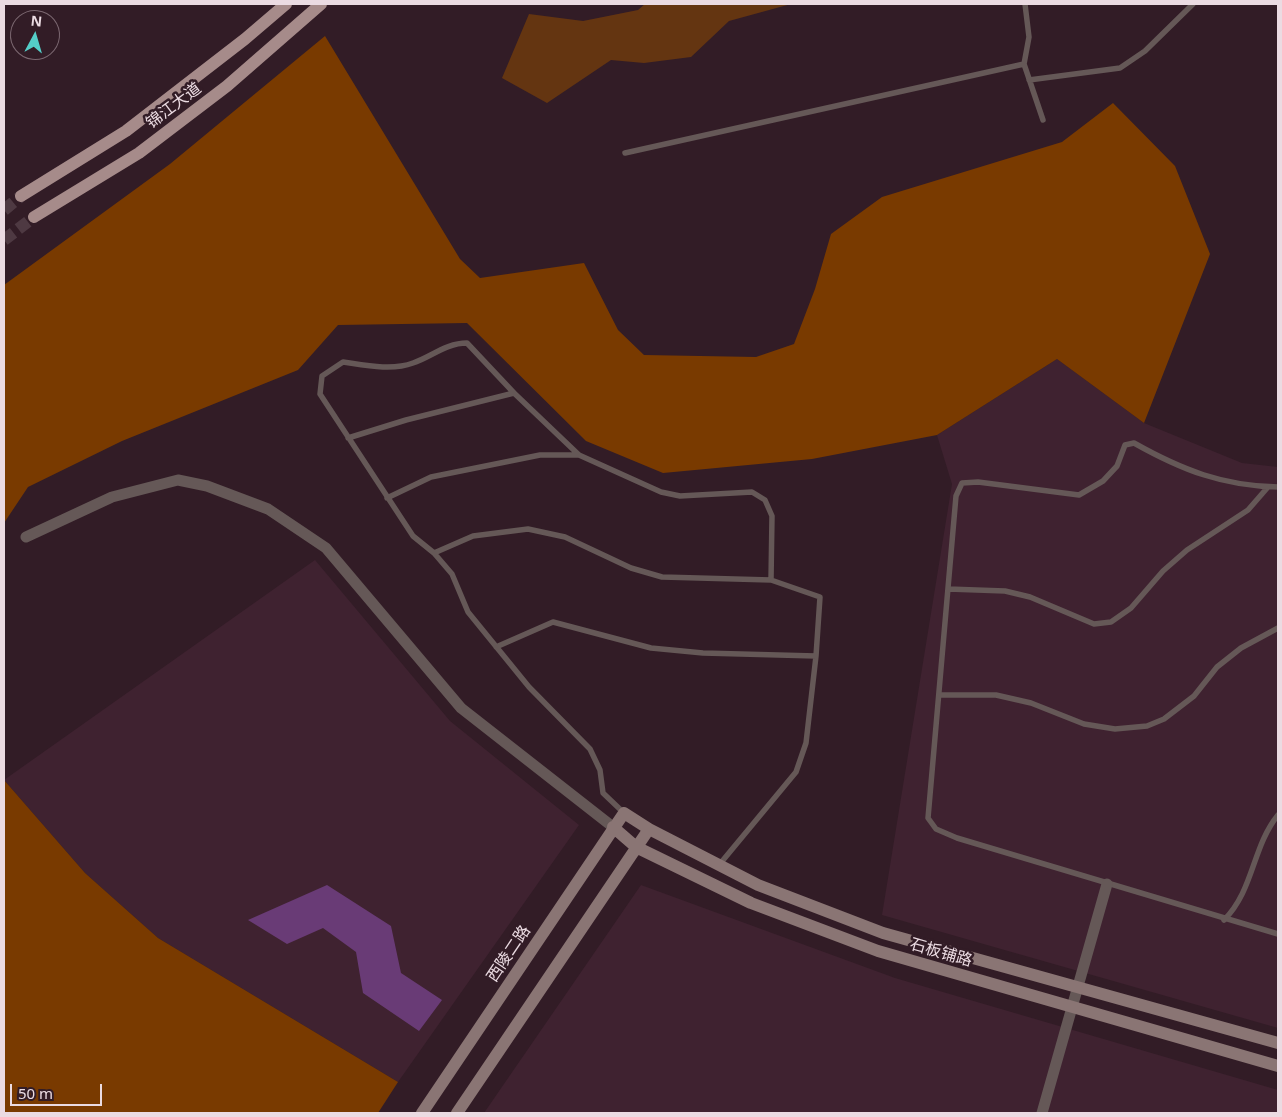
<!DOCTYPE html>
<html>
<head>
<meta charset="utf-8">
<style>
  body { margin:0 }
  #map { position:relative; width:1282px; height:1117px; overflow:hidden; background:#321c26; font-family:"Noto Sans",sans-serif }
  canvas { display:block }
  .frame { position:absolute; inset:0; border:5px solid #ebdbe2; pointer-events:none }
  .north { position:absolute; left:10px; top:10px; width:50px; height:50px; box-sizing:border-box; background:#321c26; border:1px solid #7c6871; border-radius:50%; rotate:6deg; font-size:14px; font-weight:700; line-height:20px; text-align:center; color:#ebdbe2 }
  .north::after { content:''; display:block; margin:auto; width:18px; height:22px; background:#54cdc8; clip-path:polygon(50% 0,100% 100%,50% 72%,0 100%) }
  .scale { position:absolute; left:10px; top:1084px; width:92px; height:22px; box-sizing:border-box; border:2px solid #ebdbe2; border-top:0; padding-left:6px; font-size:15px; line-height:18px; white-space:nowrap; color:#ebdbe2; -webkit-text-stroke:4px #321c26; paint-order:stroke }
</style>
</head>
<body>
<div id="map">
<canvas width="1282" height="1117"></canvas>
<div class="frame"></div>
<div class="north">N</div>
<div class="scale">50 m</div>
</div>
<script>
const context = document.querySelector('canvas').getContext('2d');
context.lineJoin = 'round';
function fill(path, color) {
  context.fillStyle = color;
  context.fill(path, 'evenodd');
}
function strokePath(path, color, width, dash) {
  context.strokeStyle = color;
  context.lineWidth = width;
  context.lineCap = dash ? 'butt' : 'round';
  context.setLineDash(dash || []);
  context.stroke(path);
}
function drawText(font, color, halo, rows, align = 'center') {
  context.font = font + ' "Noto Sans","Noto Sans SC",sans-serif';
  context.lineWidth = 5;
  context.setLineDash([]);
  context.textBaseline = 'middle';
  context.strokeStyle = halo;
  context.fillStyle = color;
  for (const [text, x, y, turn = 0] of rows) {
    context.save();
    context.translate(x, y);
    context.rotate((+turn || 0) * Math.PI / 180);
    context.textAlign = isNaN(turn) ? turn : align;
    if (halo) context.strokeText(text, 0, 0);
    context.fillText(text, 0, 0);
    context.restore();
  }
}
fill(new Path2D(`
  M1057 359 1144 423 1242 463 1278 467V1028L882 915 952 484 937 435Z
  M315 560 450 721 579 825 398 1082 158 938 85 873 4 780Z
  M641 885 895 978 1278 1090V1113H484Z`), '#3f2230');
fill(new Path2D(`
  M645 4H791L729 21 691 57 644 63 611 60 547 103 502 78 529 14 583 21 638 10Z`), '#643511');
fill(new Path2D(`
  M325 36 460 259 480 278 584 263 618 330 644 355 756 357 794 344 815 289 831 234 882 197 1062 142 1113 103 1175 166 1210 254 1144 423 1057 359 937 435 812 459 663 473 586 441 467 323 338 325 298 370 122 441 28 487 4 523V285L170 164Z
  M4 780 85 873 158 938 398 1082 378 1113H4Z`), '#793a00');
fill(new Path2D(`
  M327 885 391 926 401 973 442 1000 419 1031 363 993 356 952 323 928 287 944 248 920Z`), '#693b76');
strokePath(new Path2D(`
  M4 210 21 196
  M4 240 34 217`), '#4e3942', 12, [12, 6]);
strokePath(new Path2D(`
  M1024 64 1043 120
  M1029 80 1120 68 1145 51 1193 4
  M625 153 1024 64 1029 37 1025 4
  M514 393 467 343C446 343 431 357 413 363 392 371 364 365 343 362L322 376 320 394 413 536 434 553 452 574 468 612 529 687 590 749 600 770 603 793 624 813
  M348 438 406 420 514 393 579 455
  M1278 487C1223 486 1182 470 1134 443L1125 445 1117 466 1103 481 1079 495 978 482 962 483 956 496 928 818 936 829 957 838 1278 934
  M387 498 431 477 540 455H579L661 492 680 496 752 492 765 500 772 516 771 580
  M434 553 473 536 528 529 565 537 631 568 662 577 771 580 820 597 816 656
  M948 589 1005 591 1030 597 1094 624 1111 622 1131 608 1163 571 1187 550 1248 510 1268 487
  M496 647 553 622 651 648 703 653 816 656 806 743 796 772 719 865
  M939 695H996L1031 703 1084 724 1115 729 1147 726 1164 719 1194 696 1217 667 1241 648 1278 628
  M1224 920C1254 890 1252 847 1278 815`), '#655857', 5.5);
strokePath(new Path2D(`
  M26 537 112 497 178 480 207 486 268 509 326 548 461 708 613 827
  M1042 1113 1107 884`), '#655857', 11);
strokePath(new Path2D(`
  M613 827 636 847 751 903 878 951 1278 1066
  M422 1113 624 813 649 829 758 885 883 933 1278 1043
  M457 1113 649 829`), '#8a7574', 12);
strokePath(new Path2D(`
  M21 196 126 131 245 39 286 4
  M34 217 139 153 227 86 321 4`), '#a68b8a', 12);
drawText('16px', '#ebdbe2', '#321c26', [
  ["锦江大道",174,106,-37],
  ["石板铺路",941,953,16],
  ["西陵二路",509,954,-56]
]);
</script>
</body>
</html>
